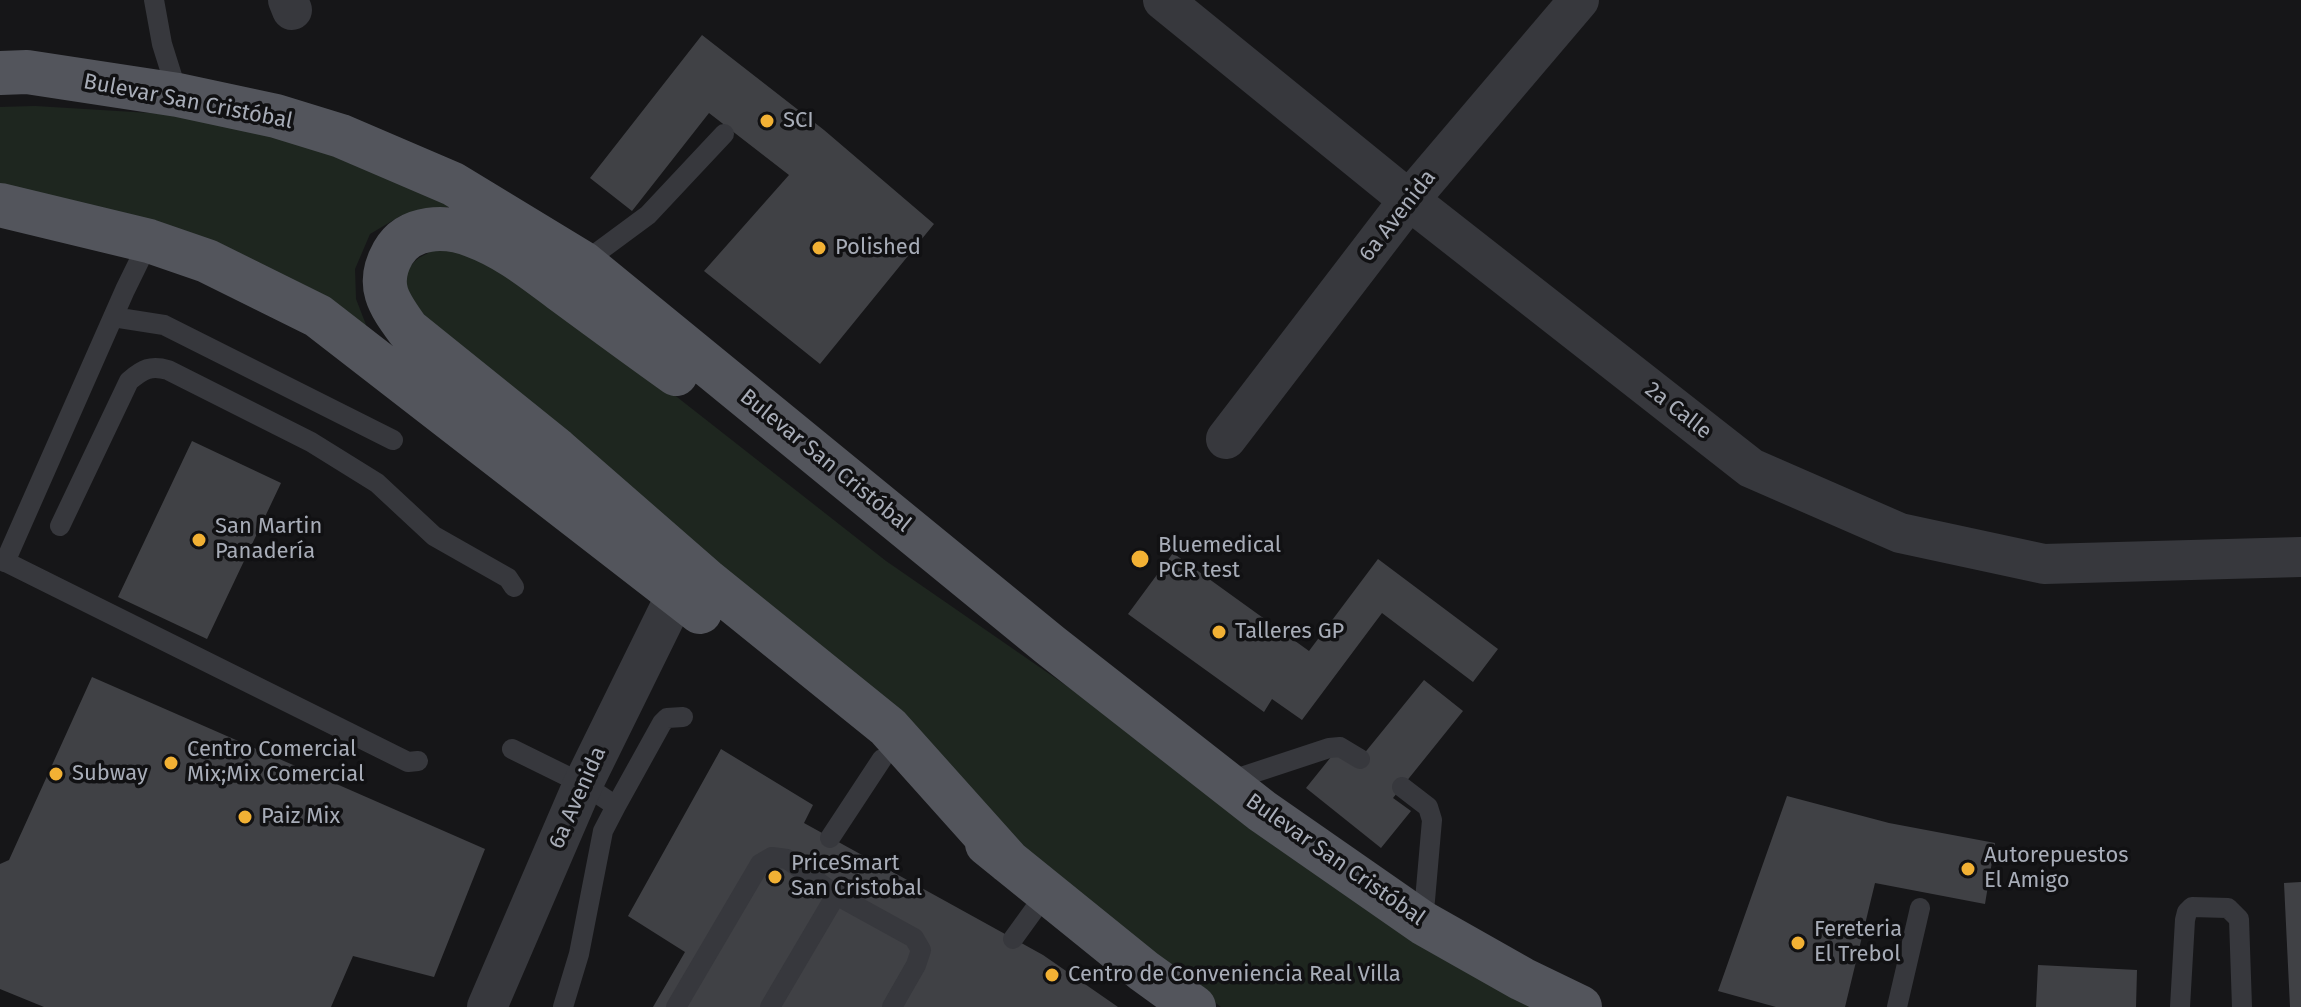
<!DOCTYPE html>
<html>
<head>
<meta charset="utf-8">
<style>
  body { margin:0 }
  canvas { display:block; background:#161618 }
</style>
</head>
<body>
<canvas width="2301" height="1007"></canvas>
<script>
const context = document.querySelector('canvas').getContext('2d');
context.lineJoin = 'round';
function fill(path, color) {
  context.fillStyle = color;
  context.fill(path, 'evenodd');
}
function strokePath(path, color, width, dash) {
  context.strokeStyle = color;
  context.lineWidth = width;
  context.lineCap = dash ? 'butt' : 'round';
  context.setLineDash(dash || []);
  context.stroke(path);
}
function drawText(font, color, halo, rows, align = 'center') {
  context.font = font + ' "Fira Sans",sans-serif';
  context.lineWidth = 7;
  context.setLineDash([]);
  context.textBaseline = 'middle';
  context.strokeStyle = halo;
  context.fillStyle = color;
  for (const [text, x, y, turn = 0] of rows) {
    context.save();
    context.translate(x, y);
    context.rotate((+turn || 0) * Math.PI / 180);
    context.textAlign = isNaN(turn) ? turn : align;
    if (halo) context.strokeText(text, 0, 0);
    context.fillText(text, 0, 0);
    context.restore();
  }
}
fill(new Path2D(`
  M35 106 183 115 297 141 453 206 402 215 370 234 355 269 356 299 368 330 0 187V107Z
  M443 247 469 252 575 317 886 561 1074 691 1547 1007H1221L1025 855 405 303C404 265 409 260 443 247Z`), '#1e261f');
fill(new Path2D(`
  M702 35 824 130 934 224 820 364 704 271 789 175 709 113 632 211 590 178Z
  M192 441 281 483 207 639 118 597Z
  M1173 553 1309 651 1378 559 1498 649 1473 682 1382 613 1302 720 1272 699 1264 712 1128 614Z
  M92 677 485 849 434 977 353 956 331 1007H44L0 989V864L9 860Z
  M1424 680 1463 711 1393 798 1411 811 1381 848 1306 788 1335 752 1354 766Z
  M721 749 813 805 804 823 1043 955 1118 1007H653L685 952 628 916Z
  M1787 796 1889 823 1995 843 1985 904 1875 883 1845 1007H1776L1718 991Z
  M2301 882V1007H2290L2284 883Z
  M2038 965 2137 970 2136 1007H2036Z`), '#404145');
strokePath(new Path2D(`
  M154 0 162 44 178 95
  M583 263 648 215 724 134
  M113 317 164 325 393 440
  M60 526 129 381C143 369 151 365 168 370L311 442 377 483 434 536 508 578 514 587
  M0 559 408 762 418 761
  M5 562 125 290 149 241
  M512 749 583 784 616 806 603 831 579 954 563 1007
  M1226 782 1329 748 1340 747 1360 759
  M1402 787 1428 807 1432 820 1423 923
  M616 806 662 723 667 718 683 717
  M830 838 882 759
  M1013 939 1047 892
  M676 1007 760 864 772 857 787 859 836 895 914 938 921 950 916 965 892 1007
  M770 1007 836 895
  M1897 1007 1920 908
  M2180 1007 2185 920 2187 912 2192 907 2228 908 2239 919 2242 1007`), '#37383d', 20);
strokePath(new Path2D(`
  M288 0 292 10
  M1163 0 1409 200 1751 468 1900 533 2044 564 2301 557
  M1226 439 1409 200 1579 0
  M487 1007 583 784 677 593`), '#37383d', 40);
strokePath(new Path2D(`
  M0 73 27 72 178 95 276 116 341 136 453 184 583 263 1050 645 1262 811 1423 923 1522 979 1580 1007
  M0 205 149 241 207 261 318 316 700 612
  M676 374C638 347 600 319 562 291 535 271 507 248 474 236 446 225 409 225 393 253 375 285 389 304 408 330L557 450 706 580 888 727 1008 861
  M987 844 1144 971 1194 1007`), '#53555c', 44);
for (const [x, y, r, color] of [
  [767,121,8,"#f2b134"],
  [819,248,8,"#f2b134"],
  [199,540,8,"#f2b134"],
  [1140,559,10,"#f2b134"],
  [1219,632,8,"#f2b134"],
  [171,763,8,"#f2b134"],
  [56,774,8,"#f2b134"],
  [245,817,8,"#f2b134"],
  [1968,869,8,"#f2b134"],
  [775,877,8,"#f2b134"],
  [1798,943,8,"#f2b134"],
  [1052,975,8,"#f2b134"]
]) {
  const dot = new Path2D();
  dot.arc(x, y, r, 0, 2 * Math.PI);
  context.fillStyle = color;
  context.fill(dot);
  strokePath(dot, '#111113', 3);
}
drawText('22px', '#a8adb8', '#111113', [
  ["Bulevar San Cristóbal",188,102,11],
  ["6a Avenida",1398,216,-52],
  ["2a Calle",1678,411,38],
  ["Bulevar San Cristóbal",825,461,39],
  ["6a Avenida",578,798,-66],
  ["Bulevar San Cristóbal",1335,860,35]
]);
drawText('22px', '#a8adb8', '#111113', [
  ["SCI",783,121],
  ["Polished",835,248],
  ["San Martin",215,527],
  ["Panadería",215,552],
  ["Bluemedical",1158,546],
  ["PCR test",1158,571],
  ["Talleres GP",1235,632],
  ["Centro Comercial",187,750],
  ["Mix;Mix Comercial",187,775],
  ["Subway",72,774],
  ["Paiz Mix",261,817],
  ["Autorepuestos",1984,856],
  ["El Amigo",1984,881],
  ["PriceSmart",791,864],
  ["San Cristobal",791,889],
  ["Fereteria",1814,930],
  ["El Trebol",1814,955],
  ["Centro de Conveniencia Real Villa",1068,975]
], 'left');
</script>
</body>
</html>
